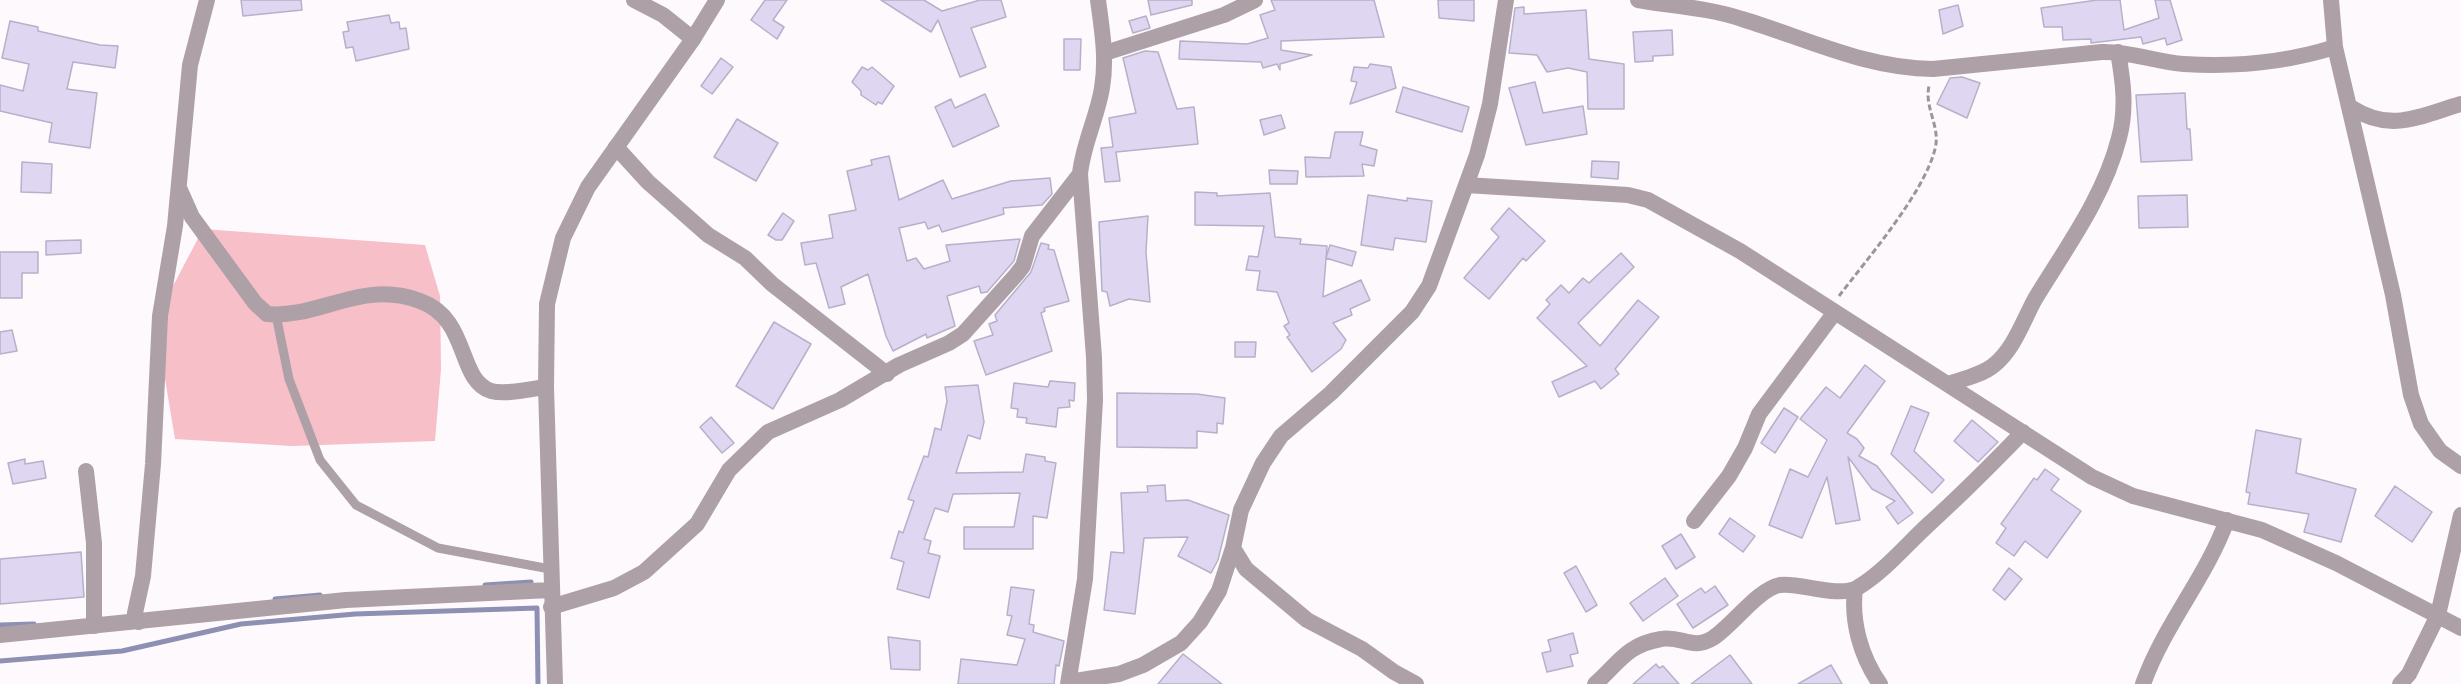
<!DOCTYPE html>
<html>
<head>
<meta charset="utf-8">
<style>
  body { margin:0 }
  canvas { display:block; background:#fdf9fd }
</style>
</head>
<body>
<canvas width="2461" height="684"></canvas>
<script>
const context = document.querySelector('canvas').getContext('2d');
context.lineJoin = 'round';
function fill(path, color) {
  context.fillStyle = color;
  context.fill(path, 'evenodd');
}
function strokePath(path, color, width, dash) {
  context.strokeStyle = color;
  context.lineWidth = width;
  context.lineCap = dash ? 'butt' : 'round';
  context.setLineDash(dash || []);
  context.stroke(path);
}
fill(new Path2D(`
  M203 229 425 245 440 296 441 369 435 441 292 446 175 439 160 349 173 286Z`), '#f7bfc8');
strokePath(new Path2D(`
  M485 585 531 582
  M275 599 320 595
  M0 625 34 624
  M0 661 122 651 241 624 355 614 537 608 538 684`), '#8d90b2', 5);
const building = new Path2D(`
  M241 0H301L302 10 243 16Z
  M765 0H787L773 20 784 27 777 39 751 20Z
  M881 0H924L942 11 980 0H1001L1006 17 971 28 986 67 960 77 938 20 931 32Z
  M1148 0H1192V5L1151 15Z
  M1271 0H1374L1384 37 1281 41V50L1312 55 1280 64V70L1277 64 1263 68 1261 62 1179 59 1180 41 1247 44 1268 38 1260 15 1275 10Z
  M1438 0H1474V21L1439 18Z
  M2097 0H2120L2124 30 2159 18 2155 0H2170L2182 40 2167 45 2165 38 2143 44 2141 37 2091 43V39L2063 40 2062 27H2044L2041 8Z
  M1958 5 1963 26 1943 34 1939 10Z
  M1524 7V14L1586 10 1589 59 1624 64V109H1588L1587 72 1568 68 1547 72 1537 55 1509 53 1515 8Z
  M389 15 391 23 399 22 400 29 406 28 409 49 356 61 353 47 346 48 343 32 349 31 347 22Z
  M1146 16 1150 28 1133 33 1129 21Z
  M10 21 38 27V31L100 45 118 46 115 68 73 62 67 89 97 93 90 148 49 142 52 123 0 111V85L23 91 29 64 2 58Z
  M1672 30 1673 55 1653 56V61L1635 62 1633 32Z
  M1064 39H1081L1080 70H1064Z
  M1145 51 1158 52 1177 109 1194 107 1198 144 1116 152 1120 181 1105 182 1101 148 1113 147 1109 118 1136 113 1123 58Z
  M721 58 733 67 712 94 701 86Z
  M1370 64 1391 67 1396 88 1350 104 1357 82 1351 81 1354 67 1368 68Z
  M862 67 868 70 872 67 894 86 882 104 878 102 876 105 861 95V91L852 82Z
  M1962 77 1980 83 1967 118 1937 104 1950 78Z
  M1535 82 1543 113 1583 106 1587 134 1526 145 1509 88Z
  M1403 87 1469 107 1462 132 1396 112Z
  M2185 93 2187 129H2190L2192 160 2141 162 2136 95Z
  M985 94 999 126 953 147 935 107 951 99 955 108Z
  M1281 115 1285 128 1264 135 1260 120Z
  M737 119 778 143 756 181 714 157Z
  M1335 132H1363L1360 145 1377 150 1374 166 1362 164 1364 176 1306 177 1305 157 1330 158Z
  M889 156 899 200 943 180 952 199 1011 181 1050 178 1052 194 1042 205 1003 208 1004 214 942 232 939 225 928 229 925 222 899 228 907 261 916 258 924 269 950 261 946 245 1020 239 1014 261 987 292 981 293 979 286 947 296 955 326 927 338 926 334 893 351 886 336 868 274 841 287 845 304 829 308 816 263 805 265 801 243 833 238 829 215 856 210 847 171 872 165 871 160Z
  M1592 161 1619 162 1618 179 1591 177Z
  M22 162 52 164 51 193 21 192Z
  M1269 170 1298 171 1297 184H1270Z
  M1195 192 1217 193V196L1270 193 1275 237 1301 239 1300 244 1327 246 1323 297 1361 280 1370 300 1350 309 1352 315 1333 323 1346 340 1341 349 1312 372 1287 337 1290 335 1284 326 1289 323 1277 292 1257 290 1260 271 1246 270 1249 256 1258 257 1264 226 1195 225Z
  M1368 195 1407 201V198L1432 201 1426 242 1395 238 1393 250 1361 245Z
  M2187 195 2188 227 2139 228 2138 196Z
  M1509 208 1545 241 1526 261 1523 258 1489 299 1464 278 1499 237 1491 229Z
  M783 213 794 221 782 240H776L768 235Z
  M1148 216 1146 252 1150 302 1129 299 1110 306 1107 292 1102 291 1099 222Z
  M81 240V253L46 255V241Z
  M1041 243 1049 245 1048 249 1054 250 1069 301 1044 308 1045 311 1041 313 1052 351 986 375 974 341 993 335 989 324 997 321 995 315 1031 272Z
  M1330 245 1356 252 1352 266 1326 258Z
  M0 252H38V273H22V298H0Z
  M1621 253 1634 267 1578 323 1600 346 1638 300 1659 317 1615 369 1619 374 1601 389 1595 381 1559 397 1552 382 1587 366 1537 318 1550 304 1546 300 1561 285 1569 293 1583 278 1589 283Z
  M774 322 811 344 773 409 736 386Z
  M12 330 17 351 0 354V332Z
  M1235 342H1256L1255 357H1235Z
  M1865 365 1885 381 1847 433 1857 439 1864 448 1859 456 1877 466 1913 513 1898 524 1886 507 1895 501 1872 489 1848 457 1860 520 1836 524 1827 477 1802 538 1769 525 1790 469 1808 477 1827 440 1800 419 1826 387 1840 398Z
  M1050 381 1075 383 1074 401 1069 400 1070 407 1058 408 1056 427 1026 423 1027 418 1017 417 1018 409 1011 408 1014 383 1048 387Z
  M978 385 984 422 980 439 968 435 956 473 1023 472 1026 454 1045 457V461L1056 463 1047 518 1033 516V549H964V527H1014L1020 493 953 494 948 512 935 508 924 539 931 541 928 553 940 556 929 598 897 589 904 562 891 558 899 531 903 533 914 501 908 499 924 456 928 457 935 428 941 430 947 401 945 387Z
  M1117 393 1197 394 1225 398 1223 424 1217 423V433L1197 431V448L1117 447Z
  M1911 406 1929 413 1914 451 1944 480 1932 493 1891 454Z
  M1784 408 1798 417 1775 453 1761 443Z
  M711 417 734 443 722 453 700 427Z
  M1972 420 1998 442 1978 462 1954 441Z
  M2256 430 2301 439 2296 473 2356 489 2341 542 2304 532 2309 514 2248 504 2250 493 2246 492Z
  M25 459V464L43 461 46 478 13 484 8 463Z
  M2045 469 2059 479 2051 490 2081 511 2047 558 2025 541 2014 556 1996 543 2006 528 2001 524 2034 478 2037 480Z
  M1165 485 1166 501 1188 500 1229 515 1218 560 1211 573 1178 556 1188 537 1144 538 1135 614 1104 610 1111 552 1124 553 1121 493 1148 492 1147 486Z
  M2395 486 2432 512 2412 542 2375 516Z
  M1730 518 1755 536 1743 552 1719 534Z
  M1681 534 1695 557 1676 569 1662 546Z
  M81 552 84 597 0 604V559Z
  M1576 566 1597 605 1586 612 1564 573Z
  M2009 568 2022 579 2005 600 1993 590Z
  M1665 578 1678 596 1643 621 1630 603Z
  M1715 586 1728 605 1693 628 1677 604 1701 588 1705 593Z
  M1011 587 1034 590 1029 624 1034 625 1033 632 1064 641 1059 666 1056 665 1054 684H958L961 659 1017 665 1025 639 1007 635 1012 616 1007 615Z
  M1573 633 1578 653 1570 655 1573 666 1547 672 1542 653 1551 651 1548 640Z
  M888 637 920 641V670L891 669Z
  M1183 654 1222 684H1158Z
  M1730 655 1752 684H1691Z
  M1656 664 1659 668 1663 666 1679 684H1633Z
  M1831 665 1842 684H1798Z`);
fill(building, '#dfd7f2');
strokePath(building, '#b7b0c9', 1.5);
strokePath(new Path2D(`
  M1839 296C1868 258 1924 193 1935 149 1941 127 1924 108 1929 86`), '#9b969b', 3, [6, 3]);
strokePath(new Path2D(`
  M276 315 289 379 320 460 356 505 438 548 550 569`), '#ada1a7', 9);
strokePath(new Path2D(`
  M634 0 663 15 693 39
  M1638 0C1673 6 1709 8 1742 19 1805 38 1867 69 1933 69L2102 52C2129 51 2156 62 2184 64 2234 67 2288 62 2335 47
  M2331 0 2335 47 2393 295 2411 395 2421 424 2440 451 2461 466
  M1105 53 1224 15 1255 0
  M2352 108C2391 133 2420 116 2461 104
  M616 147 648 182 708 235 745 258 772 284 887 374
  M1466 185 1628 195 1648 200 1740 251 2092 477 2133 496 2262 530 2336 563 2461 628
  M180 190 192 217 255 303 267 314C319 319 362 279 420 301 470 319 457 380 491 391 507 395 529 389 546 387
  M1948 384C1963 379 1982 375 1994 365 2014 349 2023 321 2035 299 2066 248 2104 197 2119 138 2127 108 2123 81 2118 52
  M86 471 94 543V626
  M1694 521 1729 476 1745 448 1759 414 1835 312
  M1233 548 1246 569 1307 620 1362 649 1394 672 1416 684
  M1855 589C1851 622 1861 657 1880 684
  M551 607 614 588 644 572 697 524 729 470 768 432 840 400 899 365 949 343 963 334 1016 275 1023 266 1032 236 1080 174
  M139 622 135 613 143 576 153 464 160 316 175 226 190 65 207 0
  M1069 682 1119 674 1143 665 1181 643 1200 622 1219 591 1233 548 1241 510 1263 463 1281 436 1331 393 1412 312 1429 286 1477 155 1490 104 1506 0
  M1068 684 1085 579 1095 400 1094 357 1080 174C1083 144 1097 118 1102 88 1107 58 1102 30 1098 0
  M1595 684C1619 663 1626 645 1661 639 1681 635 1692 651 1713 638 1733 625 1758 589 1780 585 1799 582 1838 598 1857 588 1884 572 1906 545 1929 524 1961 495 1992 464 2023 432
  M2143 684C2165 623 2206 578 2227 520
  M2400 684 2409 674 2438 615 2461 515`), '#ada1a7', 16);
strokePath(new Path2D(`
  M0 635 346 600 550 590
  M555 684 546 387 547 304 563 238 588 187 693 39 717 0`), '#ada1a7', 16);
</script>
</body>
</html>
